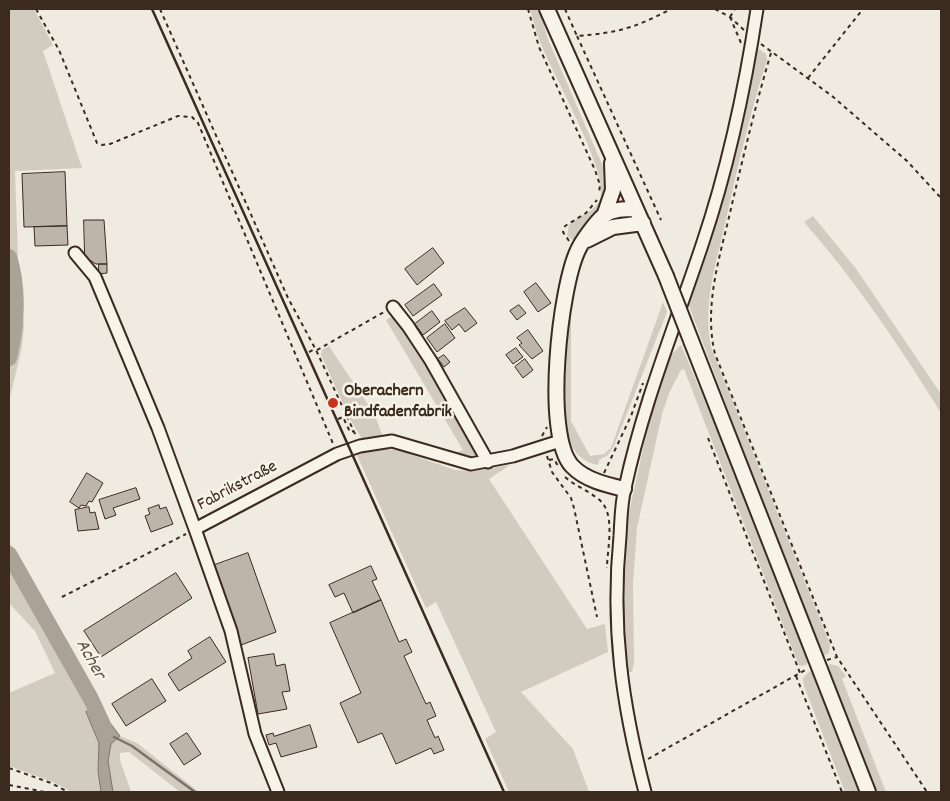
<!DOCTYPE html>
<html>
<head>
<meta charset="utf-8">
<style>
  body { margin:0 }
  #map { position:relative; width:950px; height:801px; overflow:hidden; background:#efebe0; font-family:Dekko,sans-serif }
  canvas { display:block }
  .frame { position:absolute; inset:0; border:10px solid #3b2a1e; pointer-events:none }
</style>
</head>
<body>
<div id="map">
<canvas width="950" height="801"></canvas>
<div class="frame"></div>
</div>
<script>
const context = document.querySelector('canvas').getContext('2d');
context.lineJoin = 'round';
function fill(path, color) {
  context.fillStyle = color;
  context.fill(path, 'evenodd');
}
function strokePath(path, color, width, dash) {
  context.strokeStyle = color;
  context.lineWidth = width;
  context.lineCap = dash ? 'butt' : 'round';
  context.setLineDash(dash || []);
  context.stroke(path);
}
function drawText(font, color, halo, rows, align = 'center') {
  context.font = font + ' Dekko,sans-serif';
  context.lineWidth = 5;
  context.setLineDash([]);
  context.textBaseline = 'middle';
  context.strokeStyle = halo;
  context.fillStyle = color;
  for (const [text, x, y, turn = 0] of rows) {
    context.save();
    context.translate(x, y);
    context.rotate((+turn || 0) * Math.PI / 180);
    context.textAlign = isNaN(turn) ? turn : align;
    if (halo) context.strokeText(text, 0, 0);
    context.fillText(text, 0, 0);
    context.restore();
  }
}
fill(new Path2D(`
  M9 9H34L53 45 43 51 82 168 15 171 18 259 24 327 22 347 9 402Z
  M530 9H539L548 39 605 171C613 204 596 214 577 239L573 240 567 236 569 225C578 215 594 214 600 199 610 175 554 76 543 49 537 36 534 22 530 9Z
  M759 49 766 54 767 60C750 112 738 166 726 219 717 262 701 306 712 350L830 644 829 653 823 656 820 655 688 303 754 57Z
  M813 216 857 270 941 394V413C900 347 856 281 804 222Z
  M571 298V421L590 456 604 454 611 448 663 302 667 312 614 446 608 455 599 460 598 465C542 456 565 337 571 298Z
  M391 317 402 322 477 448 476 456 472 458 453 454 463 450 386 320Z
  M681 345 756 521 810 659 806 665 799 666 684 369 681 370 670 391 662 414 637 528 633 584 634 662 632 672H625L622 574 627 522 655 394 669 357Z
  M329 346 375 415 382 435 362 439 350 419 321 355 322 350Z
  M381 449 398 450 455 470 472 471 510 465 489 479 587 629 605 624 608 652 521 692 573 749 589 792H509L485 739 496 732 436 602 426 608 356 453Z
  M9 542 41 603 67 642 98 707 86 712 99 743 98 771 102 792H72L53 782 9 766V693L55 673 35 631 9 603Z
  M830 664 838 666 846 676 842 679 886 792H873L827 672V666Z
  M810 671 815 673 861 792H845L804 686 803 678Z
  M120 736 137 743 199 792H180L129 752 120 753V760L131 792H113L108 761 111 744Z`), '#d1cbc0');
const water = new Path2D(`
  M98 707 120 736 111 744 108 761 113 792H101L98 771 99 743 86 712Z`);
fill(water, '#aaa296');
strokePath(water, '#7e7266', 1);
strokePath(new Path2D(`
  M114 737 132 746 195 792`), '#7e7266', 2.5);
strokePath(new Path2D(`
  M9 257C19 288 17 327 9 358
  M9 554 91 699 104 727`), '#aaa296', 16);
const building = new Path2D(`
  M65 172 67 226 24 227 22 174Z
  M84 220H104L107 264H96L85 257Z
  M67 226 68 245 35 246 34 227Z
  M433 248 444 263 417 285 405 269Z
  M99 264H107V273L99 274Z
  M536 283 551 303 538 312 524 292Z
  M434 284 442 295 413 316 405 305Z
  M519 305 526 313 517 320 510 311Z
  M465 308 477 323 465 332 459 324 452 330 445 321Z
  M432 311 440 322 423 335 415 324Z
  M445 324 455 338 437 352 427 338Z
  M528 330 543 351 532 359 519 345 522 343 517 338Z
  M516 348 523 357 513 364 506 355Z
  M444 355 450 362 444 367 438 359Z
  M525 359 533 370 523 378 515 367Z
  M87 473 103 483 92 502 89 501 86 506 81 505 79 508 70 502Z
  M136 488 140 499 113 508 116 515 105 519 99 500Z
  M159 505 160 509 166 507 173 524 151 532 145 516 150 514 148 509Z
  M89 507 90 513 95 512 99 529 78 531 75 510Z
  M248 553 276 632 241 645 212 566Z
  M371 566 377 579 372 581 381 600 353 613 344 593 335 597 329 585Z
  M176 573 192 598 101 657 84 631Z
  M381 600 399 642 406 639 412 652 404 656 426 704 430 702 436 716 427 720 435 738 438 736 444 750 434 754 431 748 396 764 382 733 358 743 340 703 361 693 330 623Z
  M210 637 226 662 179 691 168 674 192 658 188 651Z
  M274 654 276 666 285 664 290 691 282 692 287 709 258 714 248 658Z
  M152 679 166 701 126 726 112 704Z
  M310 725 317 747 281 757 276 743 269 745 266 735 273 733 274 736Z
  M187 733 201 754 184 765 170 744Z`);
fill(building, '#bdb5aa');
strokePath(building, '#3b2a1e', 1);
const minor = new Path2D(`
  M75 253 95 277 158 428 195 529
  M393 307 408 326 431 361 488 462
  M278 792 255 734 231 631 195 529 337 454 360 446 392 441 471 464 513 456 560 441
  M645 792C622 704 611 627 620 536 621 520 621 503 625 488 643 404 675 326 702 245 728 168 745 89 757 9`);
const major = new Path2D(`
  M547 9 666 276
  M604 216 613 190 612 163
  M587 240 613 227 643 223
  M692 343 868 792
  M624 489C607 485 585 480 572 466 543 435 560 287 578 250 582 241 596 222 603 216 613 209 624 209 636 209`);
strokePath(minor, '#3b2a1e', 15);
strokePath(major, '#3b2a1e', 18);
strokePath(new Path2D(`
  M36 9 59 50 97 143 102 145 110 144 178 116 192 117 198 123 334 446
  M160 9 288 298 316 350 356 436
  M528 9 539 47 595 170 600 185 599 193
  M565 9 577 36C617 33 635 28 671 9
  M715 9 730 17 744 30
  M730 17 741 43
  M730 17 735 9
  M577 36 661 220
  M761 44 832 96 907 161 941 198
  M771 53C756 103 744 154 732 204 721 254 703 304 715 354L837 657 927 792
  M808 78 863 9
  M569 241 563 232 565 226 586 213 597 200
  M317 350 384 312
  M309 352 315 349
  M338 419 343 417 350 432 354 431
  M542 436 547 427
  M708 438 800 673
  M547 456 552 472 571 498 574 508 597 617
  M549 460 554 459 558 466
  M604 473 631 416 643 383
  M565 477C575 486 587 490 597 498 617 511 607 548 607 568
  M62 597 186 534
  M827 660 837 657
  M796 676 842 792
  M648 759 807 669
  M9 768 51 783 68 792
  M9 785 45 792`), '#3b2a1e', 2, [4, 4]);
strokePath(minor, '#f7f3e8', 11);
strokePath(major, '#f7f3e8', 14);
strokePath(new Path2D(`
  M152 9 504 792`), '#3b2a1e', 2.5);
const majorBridge = new Path2D(`
  M666 276 692 343`);
strokePath(majorBridge, '#3b2a1e', 18, []);
strokePath(majorBridge, '#f7f3e8', 14);
for (const [x, y, r, color] of [
  [333,403,6,"#c8321e"]
]) {
  const dot = new Path2D();
  dot.arc(x, y, r, 0, 2 * Math.PI);
  context.fillStyle = color;
  context.fill(dot);
  strokePath(dot, '#f7f3e8', 2);
}
drawText('bold 18px', '#3b2a1e', '#f7f3e8', [
  ["Oberachern",344,393],
  ["Bindfadenfabrik",344,414]
], 'left');
drawText('18px', '#3b2a1e', '#f7f3e8', [
  ["Fabrikstraße",238,487,-28]
]);
drawText('italic 19px', '#625448', '#f7f3e8', [
  ["Acher",89,660,61]
]);
</script>
</body>
</html>
